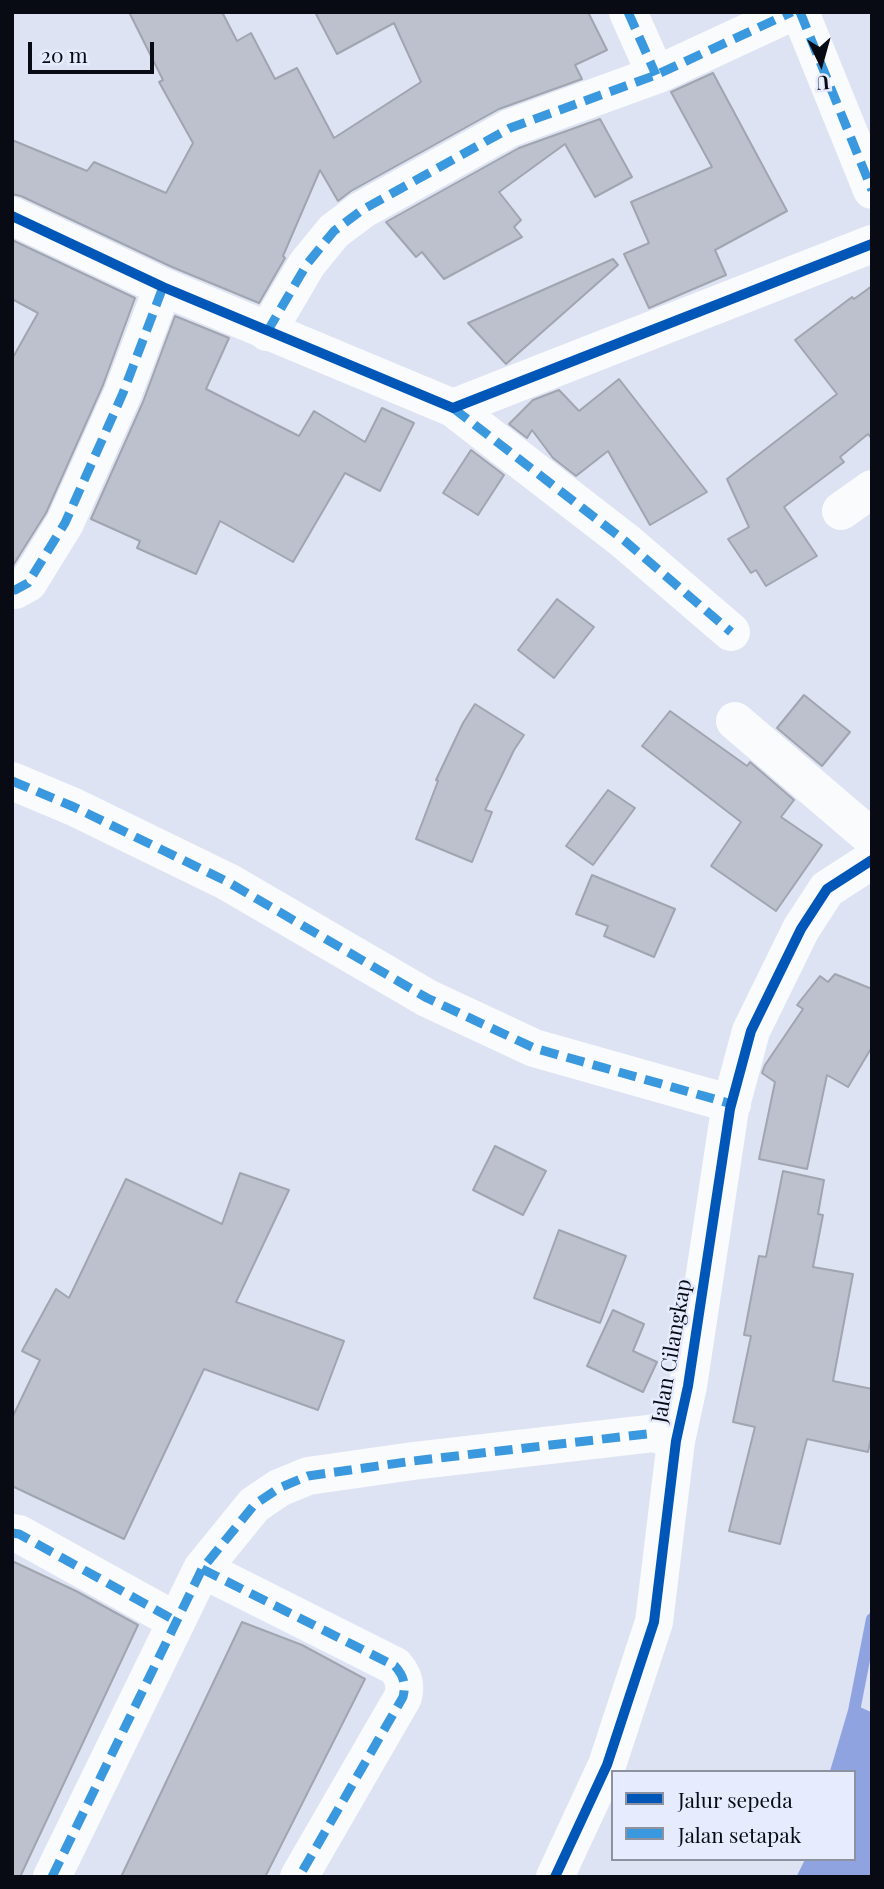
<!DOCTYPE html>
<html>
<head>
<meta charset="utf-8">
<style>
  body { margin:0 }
  #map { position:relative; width:884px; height:1889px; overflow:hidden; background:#dde3f3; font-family:"Playfair Display",serif }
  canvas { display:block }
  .frame { position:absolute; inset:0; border:14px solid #080b14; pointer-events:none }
  .legend { position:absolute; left:611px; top:1770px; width:245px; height:91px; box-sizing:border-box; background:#e6ecfd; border:2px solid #8d92a0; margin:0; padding:9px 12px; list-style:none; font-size:21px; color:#080b14 }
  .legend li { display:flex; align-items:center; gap:14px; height:35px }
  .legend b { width:35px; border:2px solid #8d92a0 }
  .north { position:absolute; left:786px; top:28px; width:70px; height:70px; -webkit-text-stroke:5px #e6ecfd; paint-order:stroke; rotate:175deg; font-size:19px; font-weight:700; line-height:28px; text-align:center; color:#080b14 }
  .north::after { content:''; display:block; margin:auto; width:24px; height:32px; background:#080b14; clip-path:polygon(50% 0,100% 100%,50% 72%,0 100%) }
  .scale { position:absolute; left:28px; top:42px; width:126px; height:32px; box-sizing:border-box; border:4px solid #080b14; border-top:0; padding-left:9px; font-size:21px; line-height:24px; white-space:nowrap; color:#080b14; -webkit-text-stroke:5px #e6ecfd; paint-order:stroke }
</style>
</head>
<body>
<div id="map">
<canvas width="884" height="1889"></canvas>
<div class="frame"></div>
<ul class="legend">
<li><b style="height:9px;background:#0057b8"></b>Jalur sepeda</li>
<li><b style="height:9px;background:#3a99de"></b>Jalan setapak</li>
</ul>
<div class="north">U</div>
<div class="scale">20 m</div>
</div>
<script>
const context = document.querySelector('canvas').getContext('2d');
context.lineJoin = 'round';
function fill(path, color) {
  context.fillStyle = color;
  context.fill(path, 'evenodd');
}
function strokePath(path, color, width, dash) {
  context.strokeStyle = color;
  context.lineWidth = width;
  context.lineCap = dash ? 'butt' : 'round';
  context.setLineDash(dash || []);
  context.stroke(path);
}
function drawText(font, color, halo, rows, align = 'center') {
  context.font = font + ' "Playfair Display",serif';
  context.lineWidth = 5;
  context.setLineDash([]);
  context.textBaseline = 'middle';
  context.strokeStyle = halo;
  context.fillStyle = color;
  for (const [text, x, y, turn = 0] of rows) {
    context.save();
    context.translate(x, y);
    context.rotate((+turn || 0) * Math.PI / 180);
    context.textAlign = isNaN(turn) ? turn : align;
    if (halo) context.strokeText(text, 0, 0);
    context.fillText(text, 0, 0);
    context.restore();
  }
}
fill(new Path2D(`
  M854 1711 872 1719V1877H803L812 1859H854V1772H836Z`), '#90a3e1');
strokePath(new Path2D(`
  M854 1711 872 1719
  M836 1772 854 1711 872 1619
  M803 1877 812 1859`), '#90a3e1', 12);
const building = new Path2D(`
  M129 12H222L237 41 251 33 275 79 297 68 334 138 421 82 394 23 337 54 315 12H588L607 50 575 65 582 79 499 109 351 191 338 201 320 170 283 256 285 258 259 303 172 267 21 196 12 194V140L87 171 94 162 166 193 193 143 159 82 163 80Z
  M713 73 787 211 715 250 726 275 649 308 624 254 649 243 631 202 712 167 671 92Z
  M600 119 632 177 595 197 565 144 499 192 521 220 514 227 522 237 444 279 422 252 416 257 386 222 519 148Z
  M12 240 135 298 103 385 46 513 12 567V359L38 313 12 299Z
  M613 259 618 265 506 364 468 323Z
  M872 286V439L868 434 840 457 844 462 784 507 817 556 766 586 756 570 751 573 728 539 749 527 727 479 837 394 795 340 852 297 854 299Z
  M175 316 229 338 206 389 299 436 314 411 365 442 382 408 414 423 380 491 345 473 293 562 220 521 196 574 137 548 140 541 91 519 143 402Z
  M619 379 707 492 650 525 608 451 576 476 553 458 532 430 527 438 509 424 533 400 559 390 579 411Z
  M471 450 504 475 478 515 443 493Z
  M557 599 594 627 554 678 518 650Z
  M804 695 850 732 822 766 777 728Z
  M475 704 524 735 514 750 485 810 492 812 472 862 416 839 438 781 436 780 463 723Z
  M670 711 747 766 750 762 794 800 781 817 822 845 776 911 711 866 741 822 642 746Z
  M608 790 635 808 593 865 566 846Z
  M592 875 675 909 654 957 604 936 608 926 576 914Z
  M835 974 872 989V1047L848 1087 827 1075 807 1169 759 1159 775 1082 762 1073 765 1065 803 1009 797 1005 820 976 828 982Z
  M495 1146 546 1171 523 1215 473 1190Z
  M783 1171 824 1180 818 1214 823 1215 813 1267 853 1274 833 1381 872 1389V1434L868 1452 807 1439 780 1544 729 1531 755 1427 733 1422 751 1336 744 1335 759 1256 766 1257Z
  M240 1173 289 1190 236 1302 344 1341 318 1410 204 1369 124 1539 12 1486V1418L40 1360 22 1351 56 1289 69 1298 126 1179 222 1224Z
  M559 1230 626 1256 600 1323 534 1298Z
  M613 1310 644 1324 633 1351 657 1362 643 1392 587 1366Z
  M12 1561 76 1591 138 1625 20 1877H12Z
  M242 1622 302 1645 365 1679 265 1877H121Z`);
fill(building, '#bdc1cd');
strokePath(building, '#a0a5b0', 2);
strokePath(new Path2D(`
  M628 12 656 75
  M800 12 872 190
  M12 216 163 287 453 408 872 244
  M267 332 307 264 334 231 362 210 510 128 656 75 792 12
  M453 408 625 541 731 632
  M841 511 872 489
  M12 590H15L28 583 65 523 123 393 163 287
  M735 721 872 838
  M12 781 74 807 228 882 427 998 534 1048 732 1104
  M12 1533 19 1534 176 1621
  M202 1569 395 1666C404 1676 406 1685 403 1697L299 1877
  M52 1877 202 1569 254 1505 279 1488 308 1476 413 1461 655 1433 676 1441
  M555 1877 607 1765 654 1622 676 1441 688 1386 730 1109 751 1031 801 929 827 889 872 860`), '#fafbfd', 38);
strokePath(new Path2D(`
  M628 12 656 75
  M800 12 872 190
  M267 332 307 264 334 231 362 210 510 128 656 75 792 12
  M453 408 625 541 731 632
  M12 590H15L28 583 65 523 123 393 163 287
  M12 781 74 807 228 882 427 998 534 1048 732 1104
  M12 1533 19 1534 176 1621
  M202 1569 395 1666C404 1676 406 1685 403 1697L299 1877
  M52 1877 202 1569 254 1505 279 1488 308 1476 413 1461 655 1433`), '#3a99de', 9, [18, 9]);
strokePath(new Path2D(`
  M12 216 163 287 453 408 872 244
  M555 1877 607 1765 654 1622 676 1441 688 1386 730 1109 751 1031 801 929 827 889 872 860`), '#0057b8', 10);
drawText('21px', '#080b14', '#e6ecfd', [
  ["Jalan Cilangkap",672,1351,-80]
]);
</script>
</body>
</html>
